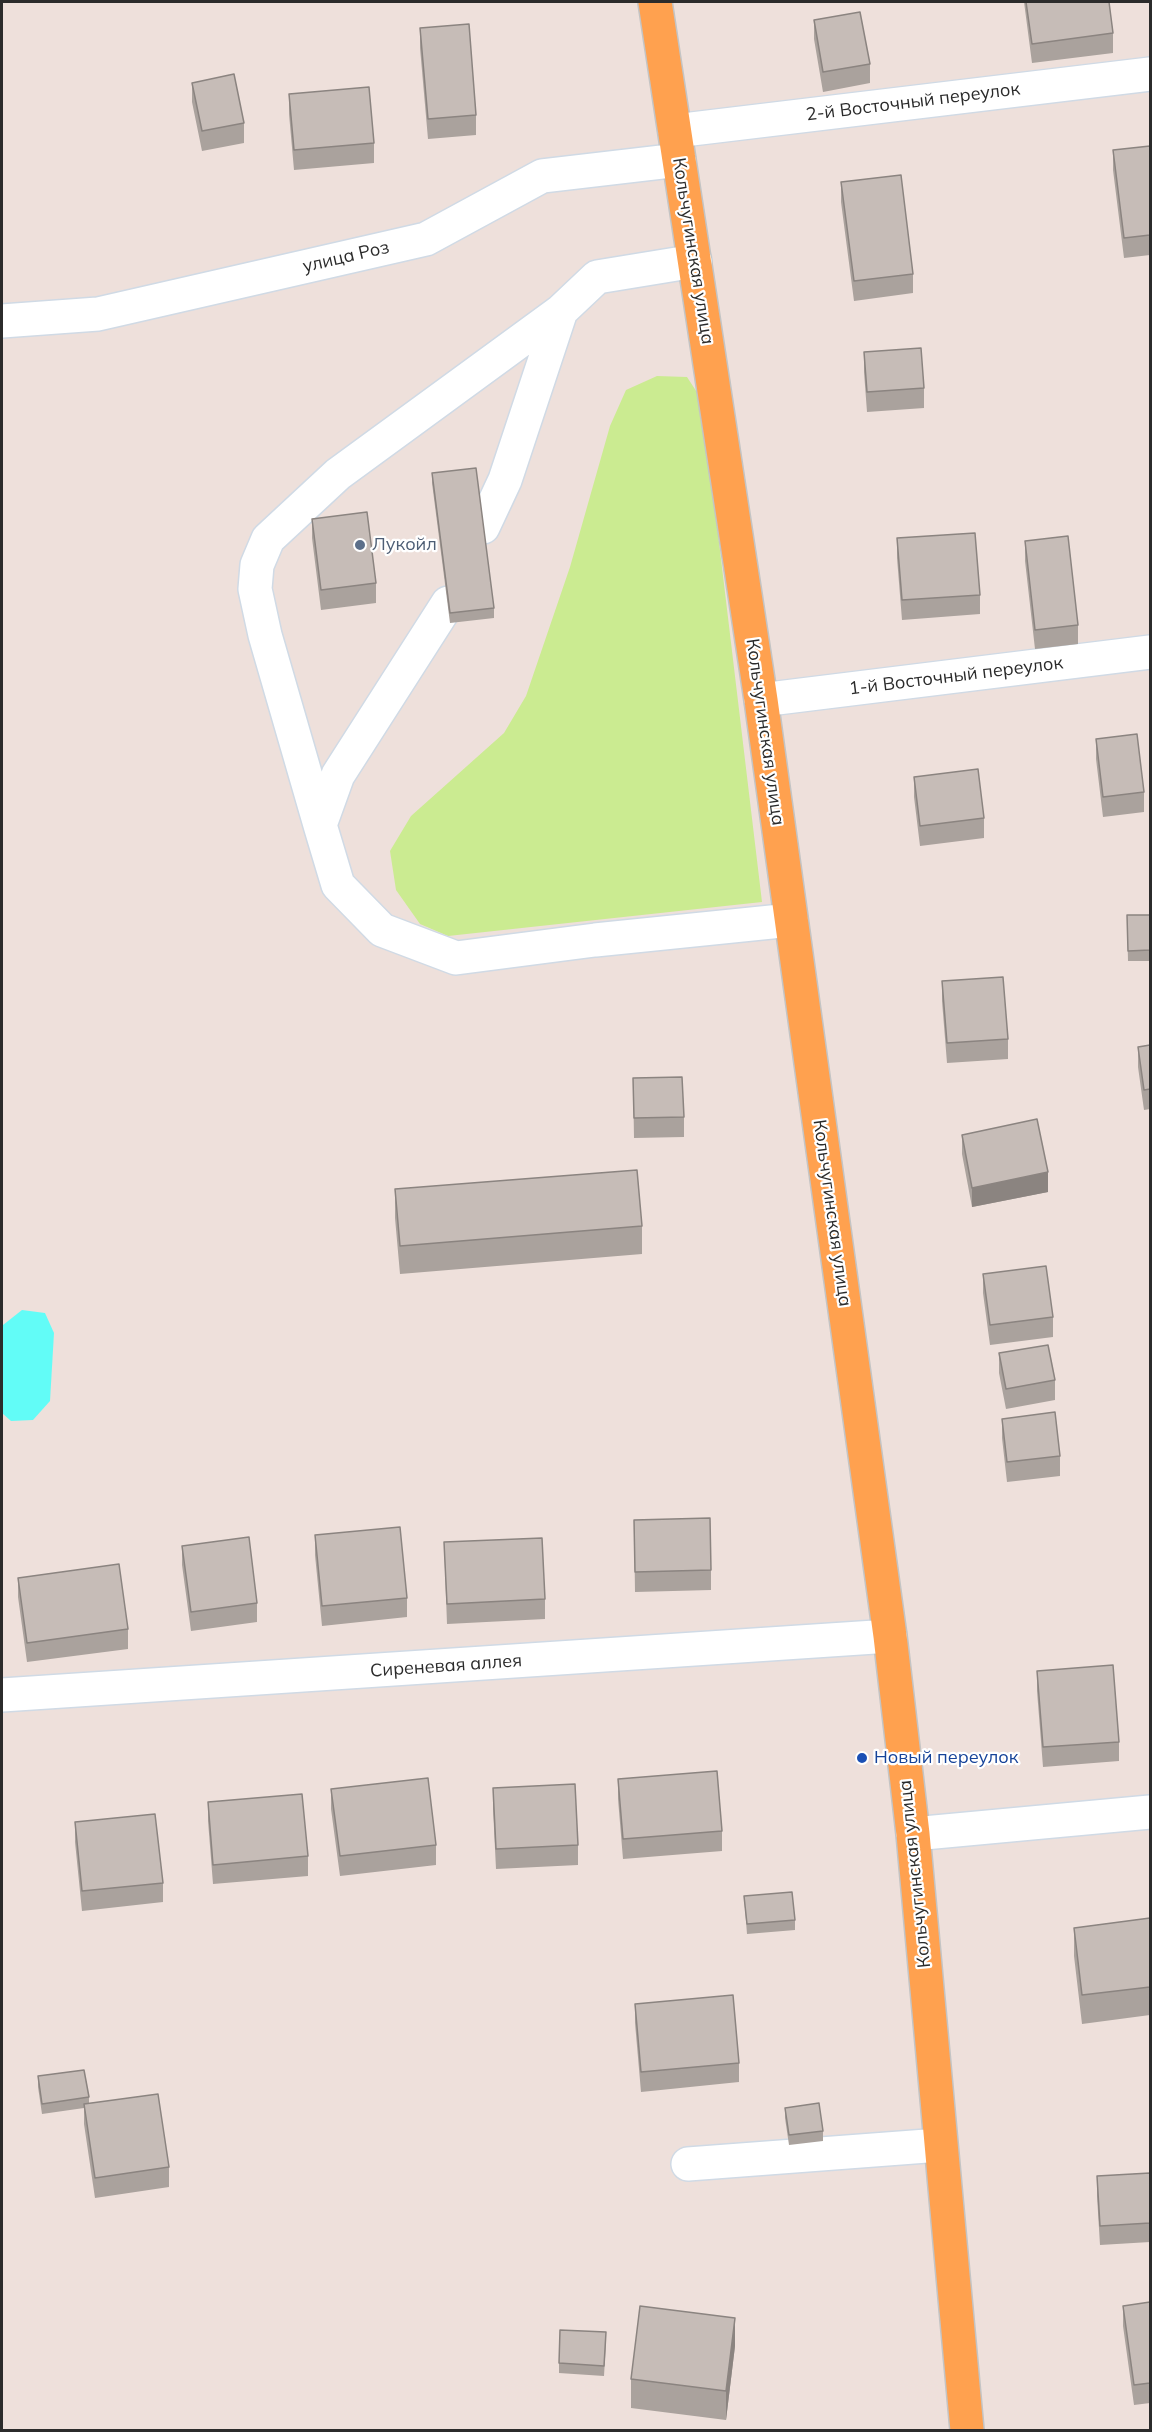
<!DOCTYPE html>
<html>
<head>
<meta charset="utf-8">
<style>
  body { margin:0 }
  #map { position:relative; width:1152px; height:2432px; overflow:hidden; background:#eee0db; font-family:Mulish,sans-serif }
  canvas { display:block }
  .frame { position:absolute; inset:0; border:3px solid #2b2b2b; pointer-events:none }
</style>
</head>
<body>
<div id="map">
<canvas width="1152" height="2432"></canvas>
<div class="frame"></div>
</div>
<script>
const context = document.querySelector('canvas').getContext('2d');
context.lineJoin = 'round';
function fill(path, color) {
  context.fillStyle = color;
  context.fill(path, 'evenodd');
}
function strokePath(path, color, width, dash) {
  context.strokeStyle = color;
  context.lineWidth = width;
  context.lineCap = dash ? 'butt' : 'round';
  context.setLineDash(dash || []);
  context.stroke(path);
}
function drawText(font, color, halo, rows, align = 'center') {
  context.font = font + ' Mulish,sans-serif';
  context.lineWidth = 4.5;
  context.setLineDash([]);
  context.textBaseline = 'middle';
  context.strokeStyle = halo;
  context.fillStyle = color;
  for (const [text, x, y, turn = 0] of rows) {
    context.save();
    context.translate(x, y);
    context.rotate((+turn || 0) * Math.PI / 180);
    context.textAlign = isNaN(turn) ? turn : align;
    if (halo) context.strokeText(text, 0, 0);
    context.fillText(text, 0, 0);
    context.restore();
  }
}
fill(new Path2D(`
  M657 376 687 377 702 400 762 902 448 936 420 924 396 890 390 851 411 816 504 733 526 696 570 567 610 426 626 390Z`), '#cbeb91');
fill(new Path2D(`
  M22 1310 45 1313 54 1333 50 1401 33 1420 11 1421 2 1413V1328L3 1325Z`), '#62fcf7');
const minor = new Path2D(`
  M675 131 1150 74
  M2 321 98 314 426 239 542 176 679 160
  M483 527 505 480 561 311 597 277 695 261
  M448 603 338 775 320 825 338 885 382 930 456 958 595 940 791 920
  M761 700 1150 652
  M320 825 265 635 255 589 257 565 268 539 338 474 561 311
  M2 1695 890 1636
  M913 1834 1150 1812
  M688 2164 940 2145`);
const major = new Path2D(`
  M655 2 761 700 890 1636 913 1834 967 2430`);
strokePath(minor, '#d0dae5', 36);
strokePath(major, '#c4c4c4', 36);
strokePath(minor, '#fff', 33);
strokePath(major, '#ffa14f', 33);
fill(new Path2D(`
  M1024 2H1109L1113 33V53L1032 63Z
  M814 20 870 64V83L823 92 814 39Z
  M420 28 476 115V135L428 139 420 48Z
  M192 83 244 123V143L202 151 192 102Z
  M289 94 374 143V163L294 170 289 114Z
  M1150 146V255L1124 258 1113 170V150Z
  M841 182 913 274V293L854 301 841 202Z
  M864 352 924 388V408L867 412 864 372Z
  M432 473 494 608V618L450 623 432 483Z
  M312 519 376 583V603L321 610 312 538Z
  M897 538 980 595V614L902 620 897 558Z
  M1025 541 1078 625V644L1035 649 1025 561Z
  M1096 739 1144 792V812L1103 817 1096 759Z
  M914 777 984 818V838L920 846 914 797Z
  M1127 915H1150V961H1128Z
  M942 981 1008 1039V1059L947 1063 942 1001Z
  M1150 1045V1109L1144 1110 1138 1067V1047Z
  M633 1078 684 1117V1137L634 1138Z
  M962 1135 1048 1192 972 1207 962 1154Z
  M395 1189 642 1226V1254L400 1274 395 1218Z
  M983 1274 1053 1317V1337L990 1345 983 1293Z
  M999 1353 1055 1380V1400L1006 1409 999 1373Z
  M1002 1419 1060 1456V1476L1007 1482 1002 1438Z
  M634 1520 711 1570V1590L635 1592Z
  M315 1535 407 1598V1617L322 1626 315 1555Z
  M444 1542 545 1599V1619L447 1624Z
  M182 1546 257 1603V1622L191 1631 182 1565Z
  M18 1578 128 1629V1649L27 1662 18 1597Z
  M1037 1671 1119 1742V1761L1043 1767 1037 1691Z
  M618 1779 722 1831V1851L623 1859 618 1799Z
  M493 1788 578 1845V1865L496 1869 493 1808Z
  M331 1789 436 1845V1865L340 1876 331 1809Z
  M208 1802 308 1856V1876L213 1884 208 1821Z
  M75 1822 163 1883V1902L82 1911 75 1842Z
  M744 1896 795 1920V1930L747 1934Z
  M1150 1918V2015L1082 2024 1074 1956V1928Z
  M635 2004 739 2063V2082L641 2092 635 2023Z
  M38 2076 89 2097V2104L169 2167V2187L95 2198 84 2124V2108L42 2114 38 2087Z
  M785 2108 823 2131V2141L789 2145 785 2118Z
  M1150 2173V2242L1100 2245 1097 2196V2176Z
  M1150 2302V2403L1134 2405 1123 2326V2306Z
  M606 2342 604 2376 559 2373V2363Z
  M735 2346 726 2420 631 2408V2379Z`), '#aaa29d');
fill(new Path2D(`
  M1048 1172V1192L972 1207V1188Z
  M735 2318V2346L726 2420V2391Z`), '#8b8480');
const building = new Path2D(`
  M1026 2H1109L1113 33 1032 44Z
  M860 12 870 64 823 72 814 20Z
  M469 24 476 115 428 119 420 28Z
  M234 74 244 123 202 131 192 83Z
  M369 87 374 143 294 150 289 94Z
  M1150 146V235L1124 238 1113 150Z
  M901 175 913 274 854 281 841 182Z
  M921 348 924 388 867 392 864 352Z
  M476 468 494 608 450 613 432 473Z
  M367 512 376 583 321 590 312 519Z
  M975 533 980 595 902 600 897 538Z
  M1068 536 1078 625 1035 630 1025 541Z
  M1137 734 1144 792 1103 797 1096 739Z
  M978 769 984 818 920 826 914 777Z
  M1127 915H1150V950L1128 951Z
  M1003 977 1008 1039 947 1043 942 981Z
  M1150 1045V1089L1144 1090 1138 1047Z
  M682 1077 684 1117 634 1118 633 1078Z
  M1037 1119 1048 1172 972 1188 962 1135Z
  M637 1170 642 1226 400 1246 395 1189Z
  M1046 1266 1053 1317 990 1325 983 1274Z
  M1048 1345 1055 1380 1006 1389 999 1353Z
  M1055 1412 1060 1456 1007 1462 1002 1419Z
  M710 1518 711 1570 635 1572 634 1520Z
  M400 1527 407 1598 322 1606 315 1535Z
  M249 1537 257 1603 191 1612 182 1546Z
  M542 1538 545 1599 447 1604 444 1542Z
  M119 1564 128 1629 27 1643 18 1578Z
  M1113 1665 1119 1742 1043 1747 1037 1671Z
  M717 1771 722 1831 623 1839 618 1779Z
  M428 1778 436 1845 340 1856 331 1789Z
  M575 1784 578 1845 496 1849 493 1788Z
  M302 1794 308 1856 213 1865 208 1802Z
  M155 1814 163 1883 82 1891 75 1822Z
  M792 1892 795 1920 747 1924 744 1896Z
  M1150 1918V1987L1082 1995 1074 1928Z
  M733 1995 739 2063 641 2072 635 2004Z
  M84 2070 89 2097 42 2104 38 2076Z
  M158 2094 169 2167 95 2178 84 2104Z
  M819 2103 823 2131 789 2135 785 2108Z
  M1150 2173V2223L1100 2226 1097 2176Z
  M1150 2302V2383L1134 2385 1123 2306Z
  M640 2306 735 2318 726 2391 631 2379Z
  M560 2330 606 2332 604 2366 559 2363Z`);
fill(building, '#c6bcb7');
strokePath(building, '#8b8480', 1.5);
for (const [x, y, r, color] of [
  [360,545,6,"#5c6f8a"],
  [862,1758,6,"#1a4fb4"]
]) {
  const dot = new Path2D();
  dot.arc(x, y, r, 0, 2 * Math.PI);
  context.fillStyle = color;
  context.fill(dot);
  strokePath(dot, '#fff', 2);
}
drawText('18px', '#2b2b2b', '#fff', [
  ["2-й Восточный переулок",913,102,-7],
  ["Кольчугинская улица",693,251,81],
  ["улица Роз",346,257,-13],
  ["1-й Восточный переулок",956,676,-7],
  ["Кольчугинская улица",765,732,82],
  ["Кольчугинская улица",832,1213,82],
  ["Сиреневая аллея",446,1666,-4],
  ["Кольчугинская улица",915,1874,-96]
]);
drawText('18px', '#4e5e75', '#fff', [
  ["Лукойл",372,545]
], 'left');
drawText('18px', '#164399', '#fff', [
  ["Новый переулок",874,1758]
], 'left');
</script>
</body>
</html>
